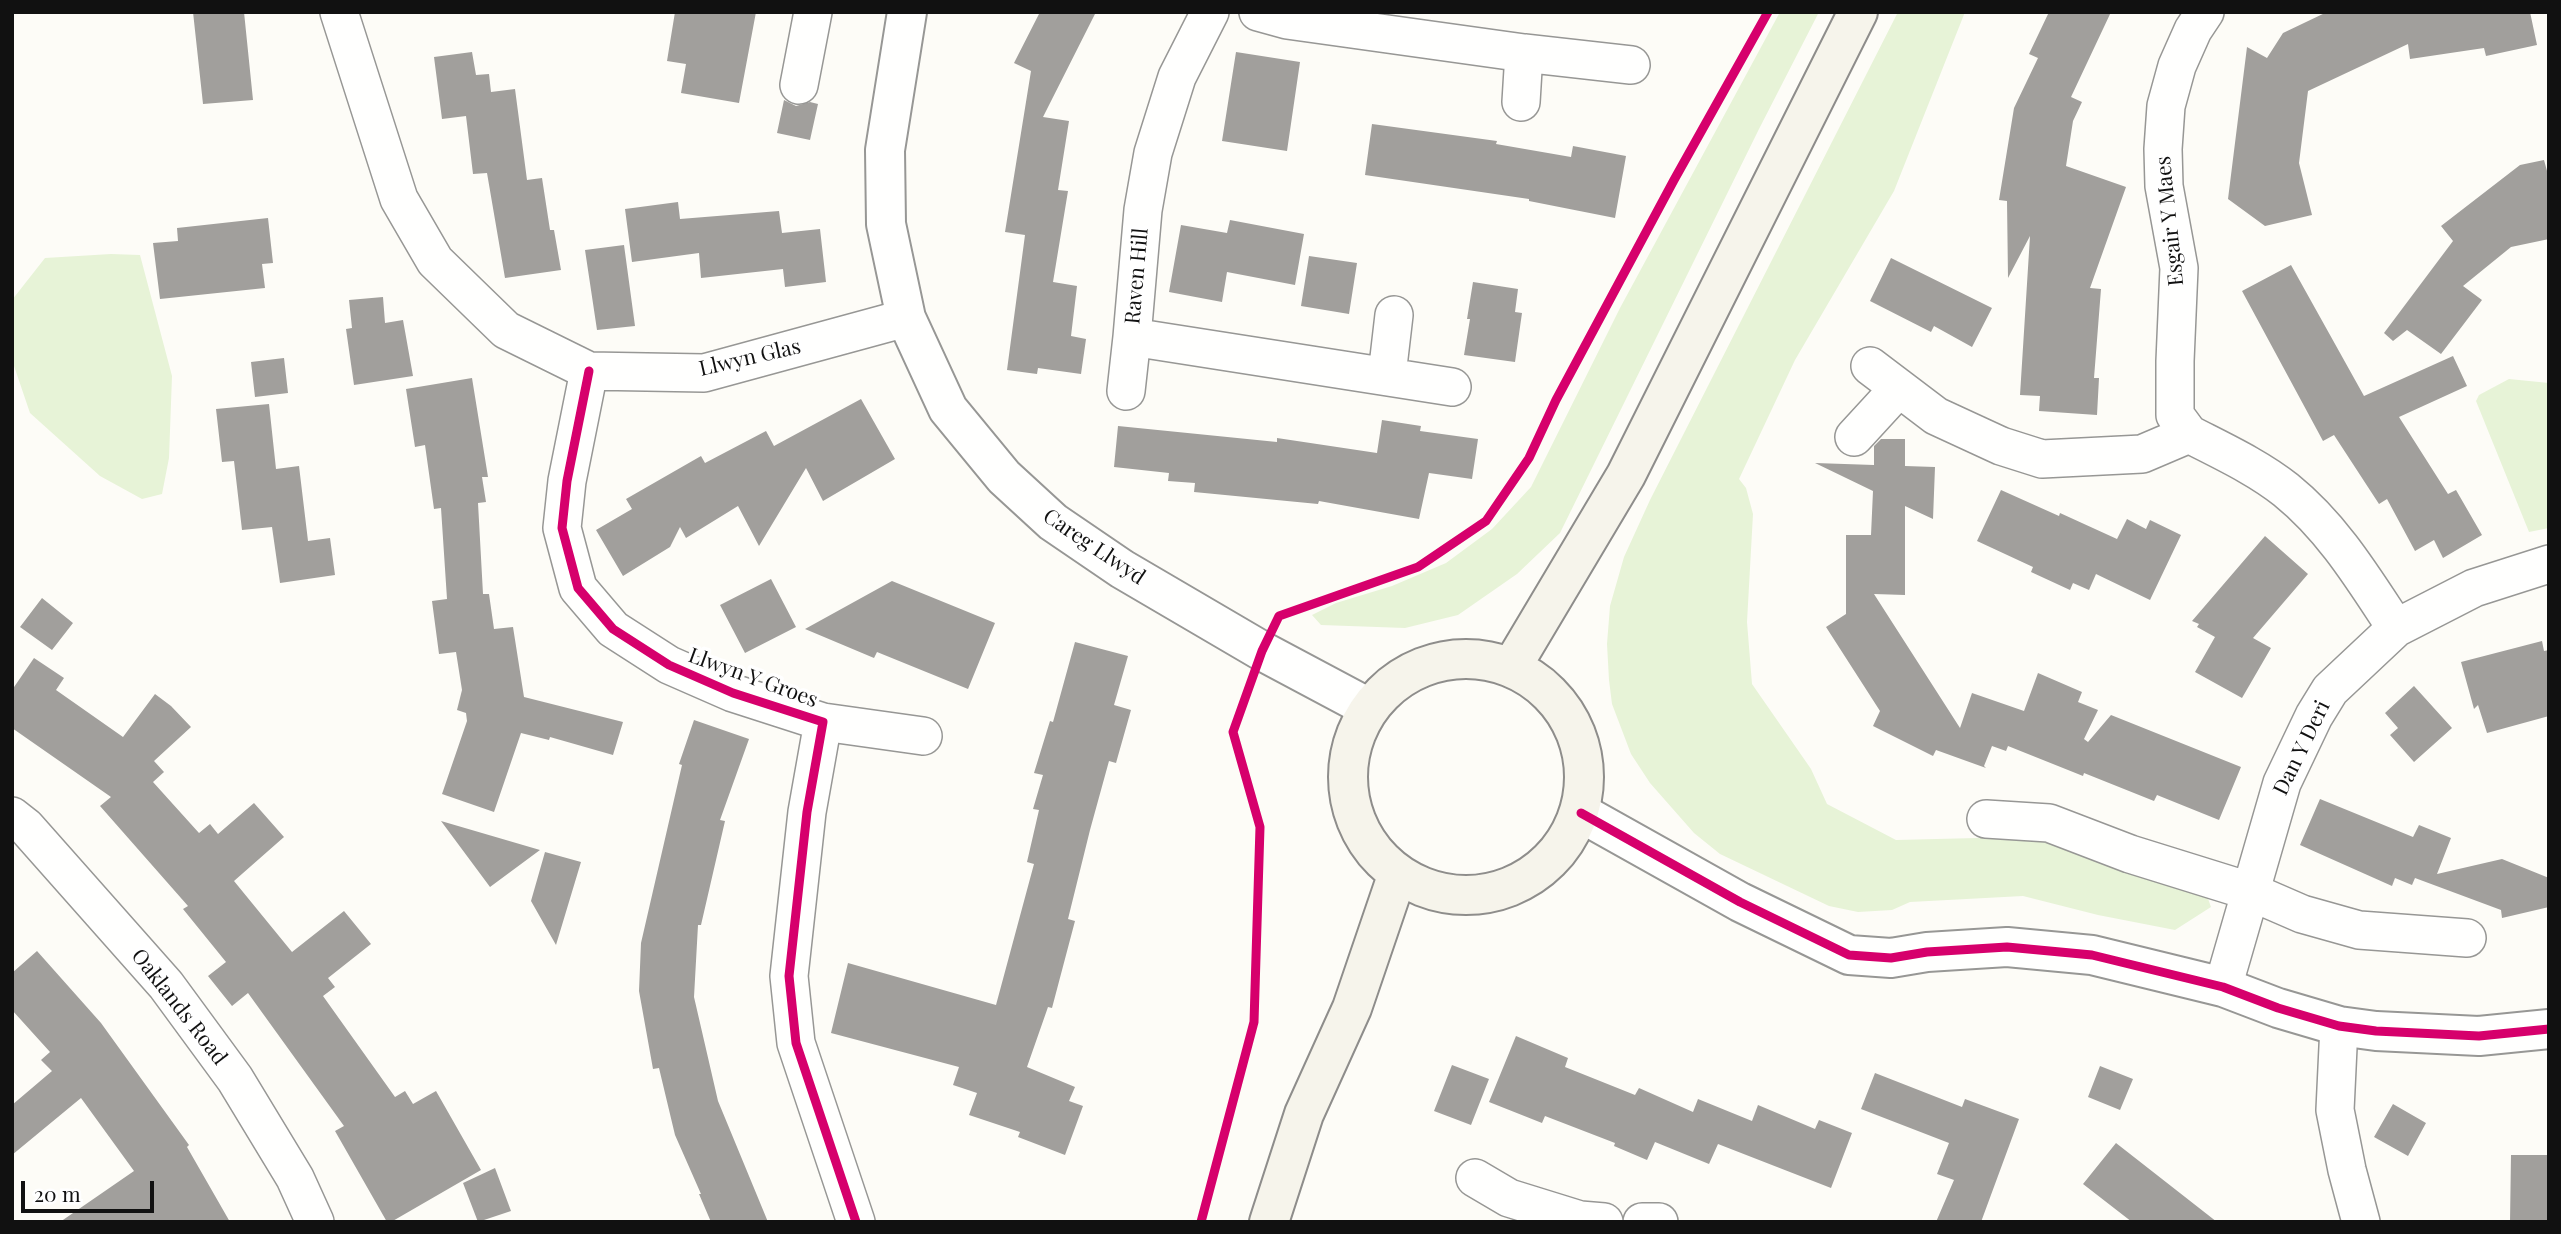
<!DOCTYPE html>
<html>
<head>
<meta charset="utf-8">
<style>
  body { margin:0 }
  #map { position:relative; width:2561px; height:1234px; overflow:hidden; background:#fdfcf7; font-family:"Playfair Display",serif }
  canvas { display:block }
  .frame { position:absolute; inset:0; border:14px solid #111; pointer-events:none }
  .scale { position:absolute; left:21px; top:1181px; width:133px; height:32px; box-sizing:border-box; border:4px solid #111; border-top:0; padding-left:9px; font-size:21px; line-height:24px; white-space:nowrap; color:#111; -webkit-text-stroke:5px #fff; paint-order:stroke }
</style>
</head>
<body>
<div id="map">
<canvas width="2561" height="1234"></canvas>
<div class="frame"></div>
<div class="scale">20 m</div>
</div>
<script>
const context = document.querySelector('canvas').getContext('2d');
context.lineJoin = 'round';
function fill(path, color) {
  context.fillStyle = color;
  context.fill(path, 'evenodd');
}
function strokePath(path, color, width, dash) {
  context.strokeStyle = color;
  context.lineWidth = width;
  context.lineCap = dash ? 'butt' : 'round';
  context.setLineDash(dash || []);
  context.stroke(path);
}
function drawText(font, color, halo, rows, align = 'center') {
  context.font = font + ' "Playfair Display",serif';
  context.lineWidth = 7;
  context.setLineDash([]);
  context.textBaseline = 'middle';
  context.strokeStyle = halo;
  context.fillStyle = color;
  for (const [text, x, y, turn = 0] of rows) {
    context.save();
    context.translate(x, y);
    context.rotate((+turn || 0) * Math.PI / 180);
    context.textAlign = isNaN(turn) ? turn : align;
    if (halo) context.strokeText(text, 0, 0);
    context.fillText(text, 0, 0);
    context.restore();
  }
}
fill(new Path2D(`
  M1780 12H1819L1759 129 1560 533 1517 574 1458 615 1405 628 1321 625 1312 615 1336 603 1392 586 1446 563 1492 529 1531 487 1620 308Z
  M1898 12H1965L1894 191 1795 360 1739 479 1746 488 1753 514 1747 622 1752 684 1811 769 1827 804 1896 840 2017 837 2050 843 2207 896 2211 907 2175 930 2098 915 2023 896 1910 902 1892 910 1858 912 1829 906 1720 854 1694 833 1650 783 1631 754 1612 704 1609 680 1607 644 1610 606 1624 557 1650 500Z
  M111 254 140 255 172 376 169 458 162 494 142 499 100 476 30 413 13 363 12 300 45 258Z
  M2509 379 2549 383V528L2529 532 2476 401 2479 395Z`), '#e7f3d7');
fill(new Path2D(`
  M193 12H244L253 100 203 104Z
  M675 12H756L739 103 681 93 686 64 667 61Z
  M1040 12H1096L1043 117 1069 121 1058 190 1068 191 1053 282 1077 286 1071 336 1086 339 1081 374 1038 368 1037 374 1007 370 1025 235 1005 232 1031 71 1014 63Z
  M2049 12H2111L2071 97 2082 102 2073 121 2066 166 2126 187 2090 288 2101 289 2094 378H2099L2097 415 2039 411 2040 396 2020 395 2030 236 2008 278 2007 201 1999 200 2014 108 2038 58 2029 54Z
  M2327 12H2530L2537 45 2486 56 2484 48 2410 59 2408 44 2308 91 2299 163 2312 215 2265 226 2228 199 2247 47 2267 58 2283 33Z
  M472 52 476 75 489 74 491 92 515 89 527 180 542 178 550 230H554L561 270 505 278 487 173 473 174 466 116 442 119 434 57Z
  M1236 52 1300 62 1287 151 1222 141Z
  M784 100 796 106 810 102 818 104 810 140 777 133Z
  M1372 124 1497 141 1496 144 1571 157 1573 146 1626 156 1615 218 1529 201V199L1365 175Z
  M2544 160 2549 178V239L2511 247 2463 286 2482 300 2441 354 2407 330 2393 341 2384 333 2453 241 2441 226 2520 165Z
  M678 202 680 219 779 211 782 233 820 229 826 282 785 287 783 269 701 278 699 253 632 262 625 209Z
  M268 218 273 263 262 264 265 288 160 299 153 243 178 241 177 228Z
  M1230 220 1304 234 1295 285 1227 272 1222 302 1169 292 1181 225 1227 233Z
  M624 245 635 326 597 330 585 250Z
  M1309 256 1357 263 1349 314 1301 306Z
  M1891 258 1992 308 1972 347 1934 326 1931 332 1870 301Z
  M2291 265 2364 396 2453 356 2467 386 2399 417 2448 494 2456 490 2482 535 2443 558 2434 540 2415 551 2387 499 2379 504 2334 435 2323 441 2242 291Z
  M1473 282 1518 289 1515 312 1522 313 1515 362 1464 355 1470 319H1467Z
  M383 297 385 323 403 320 413 376 354 385 346 329 352 328 349 300Z
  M284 358 288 393 255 397 251 362Z
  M472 378 488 477H482L486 502 478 503 483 594H489L494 629 513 627 524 697 623 722 613 755 550 737 549 740 521 733 494 812 442 794 467 721 466 713 457 710 462 690 456 652 439 654 432 601 447 599 441 508 434 509 425 445 415 447 406 389Z
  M861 399 895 459 823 501 806 468 759 546 738 506 686 538 680 527 670 547 623 576 596 530 632 509 626 499 701 456 705 463 766 431 774 446Z
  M269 404 276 469 299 466 308 541 330 538 335 575 280 583 272 527 242 530 234 461 222 462 216 409Z
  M1382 420 1421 426 1420 431 1478 439 1472 479 1429 473 1419 519 1319 501 1318 504 1194 492 1195 483 1168 481 1169 473 1114 467 1118 426 1277 442V438L1377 453Z
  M1881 439H1905V466L1935 467 1933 519 1905 506V595L1874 594 1960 728 1972 693 2024 711 2038 673 2082 692 2078 702 2098 710 2084 739 2088 742 2111 715 2241 767 2219 820 2157 795 2154 801 2084 773 2083 776 2008 746 2006 751 1992 746 1984 766 1986 768 1936 750 1933 756 1873 726 1880 711 1826 627 1846 614V535H1871L1873 491 1815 463 1874 465V446Z
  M2001 490 2059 516 2060 513 2117 539 2127 519 2146 529 2150 520 2181 535 2150 600 2096 574 2089 590 2073 583 2070 590 2031 572 2033 567 1977 541Z
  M2265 536 2308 574 2253 638 2271 648 2242 698 2195 672 2215 637 2197 627 2199 624 2192 621Z
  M771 579 796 627 745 653 720 605Z
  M892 581 995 623 968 689 877 652 874 658 805 629Z
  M42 598 73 623 52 650 20 627Z
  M2542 641 2544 651 2549 650V716L2487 733 2478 705 2474 709 2461 662Z
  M1075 642 1128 656 1114 705 1131 710 1116 763 1109 761 1090 830 1068 919 1075 921 1052 1008 1048 1007 1027 1067 1075 1087 1069 1101 1083 1106 1065 1155 1018 1137 1020 1132 969 1115 977 1093 953 1085 959 1067 831 1033 848 963 996 1005 1034 864 1027 862 1039 810 1033 809 1043 775 1034 773 1050 721 1053 722Z
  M34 658 64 678 56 690 123 737 155 694 171 706 191 727 154 761 164 772 153 782 199 833 210 824 218 834 254 803 284 837 234 881 292 952 344 911 371 944 328 978 335 987 323 996 395 1097 405 1091 413 1104 436 1091 481 1170 391 1222H387L335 1131 344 1126 248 993 232 1006 208 976 226 962 183 909 188 906 100 806 111 797 12 728V690Z
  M2414 686 2452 728 2414 762 2390 735 2398 728 2385 713Z
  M694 720 749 739 720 820 725 821 701 925H698L694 997 718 1101 768 1222H711L699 1194H701L675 1135 659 1068 653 1069 639 991 641 943 682 765 679 764Z
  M2320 799 2413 837 2419 825 2451 838 2437 874 2502 859 2549 878V907L2502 918 2501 910 2415 878 2412 885 2395 878 2392 886 2300 845Z
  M441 821 540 850 490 887Z
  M545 852 581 862 556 945 531 901Z
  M37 951 101 1023 189 1145 187 1147 230 1222H60L134 1171 81 1098 12 1155V1105L52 1071 41 1060 50 1052 12 1010V973Z
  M1516 1036 1568 1058 1565 1067 1635 1095 1639 1088 1693 1112 1698 1099 1752 1121 1758 1105 1815 1129 1819 1120 1852 1133 1831 1188 1718 1144 1709 1164 1655 1142 1647 1160 1614 1146 1615 1143 1545 1116 1542 1123 1489 1102Z
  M1452 1065 1489 1079 1471 1125 1434 1111Z
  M2100 1066 2133 1079 2120 1110 2088 1097Z
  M1875 1073 1962 1107 1965 1099 2019 1119 1981 1222H1936L1954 1180 1937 1174 1949 1143 1861 1109Z
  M2393 1104 2426 1123 2408 1156 2374 1137Z
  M2116 1143 2217 1222H2132L2083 1184Z
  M2511 1155H2549V1222H2510Z
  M495 1168 511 1211 478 1222 463 1183Z`), '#a19f9c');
const minor = new Path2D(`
  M339 12 399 199 435 261 506 330 589 371 704 373 906 318
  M1210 12 1177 77 1153 153 1143 210 1132 337 1452 387
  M1258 12 1287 20 1524 53 1631 65
  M799 85 813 12
  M1521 102 1524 53
  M1870 366 1936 416 2001 446 2042 459 2142 454 2189 434C2222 451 2257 467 2286 490 2333 528 2363 578 2396 628
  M589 371 567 481 562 528 578 588 613 629 669 665 733 693 823 722 807 812 789 976 796 1043 856 1222
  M1387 375 1394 315
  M1126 391 1132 337
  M2189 434 2175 415V361L2179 268 2164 186 2163 149 2166 106 2177 66 2193 30 2205 12
  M1854 437 1899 388
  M823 722 923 736
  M12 816 26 827 166 985 235 1079 295 1178 315 1222
  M1986 819 2049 823 2130 854 2249 891 2302 914 2359 930 2467 938
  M2223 987 2282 783 2314 716 2330 690 2396 628 2474 588 2549 564
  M2339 1026 2335 1110 2347 1170 2361 1222
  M1475 1178 1509 1198 1580 1220 1604 1222
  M1642 1222H1659`);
const tertiary = new Path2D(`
  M907 12 885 150 886 224 906 318 948 409 1004 477 1053 522 1122 569 1262 651 1369 708
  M1581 813 1740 902 1849 955 1891 958 1927 952 2007 947 2092 955 2223 987 2278 1008 2339 1026 2376 1031 2479 1036 2549 1029`);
const secondary = new Path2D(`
  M1348 777a118 118 0 1 1 236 0a118 118 0 1 1-236 0Z
  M1511 668 1626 475 1858 12
  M1269 1222 1304 1114 1352 1008 1397 876`);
strokePath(minor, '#979795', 40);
strokePath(tertiary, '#979795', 42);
strokePath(secondary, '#8e8d8b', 42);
strokePath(minor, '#fffffe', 37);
strokePath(tertiary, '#fffffe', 38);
strokePath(secondary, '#f6f4eb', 38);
strokePath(new Path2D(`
  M589 371 567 481 562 528 578 588 613 629 669 665 733 693 823 722 807 812 789 976 796 1043 856 1222
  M1581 813 1740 902 1849 955 1891 958 1927 952 2007 947 2092 955 2223 987 2278 1008 2339 1026 2376 1031 2479 1036 2549 1029
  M1201 1222 1254 1022 1260 827 1233 732 1262 651 1279 616 1418 567 1486 521 1529 458 1556 400 1674 180 1768 12`), '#d6006c', 9);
drawText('21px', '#111', '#fff', [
  ["Esgair Y Maes",2170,221,-96],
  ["Raven Hill",1137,276,-85],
  ["Llwyn Glas",750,358,-13],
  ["Careg Llwyd",1094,547,34],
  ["Llwyn Y Groes",753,678,20],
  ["Dan Y Deri",2302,748,-64],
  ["Oaklands Road",179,1007,52]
]);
</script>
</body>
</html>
